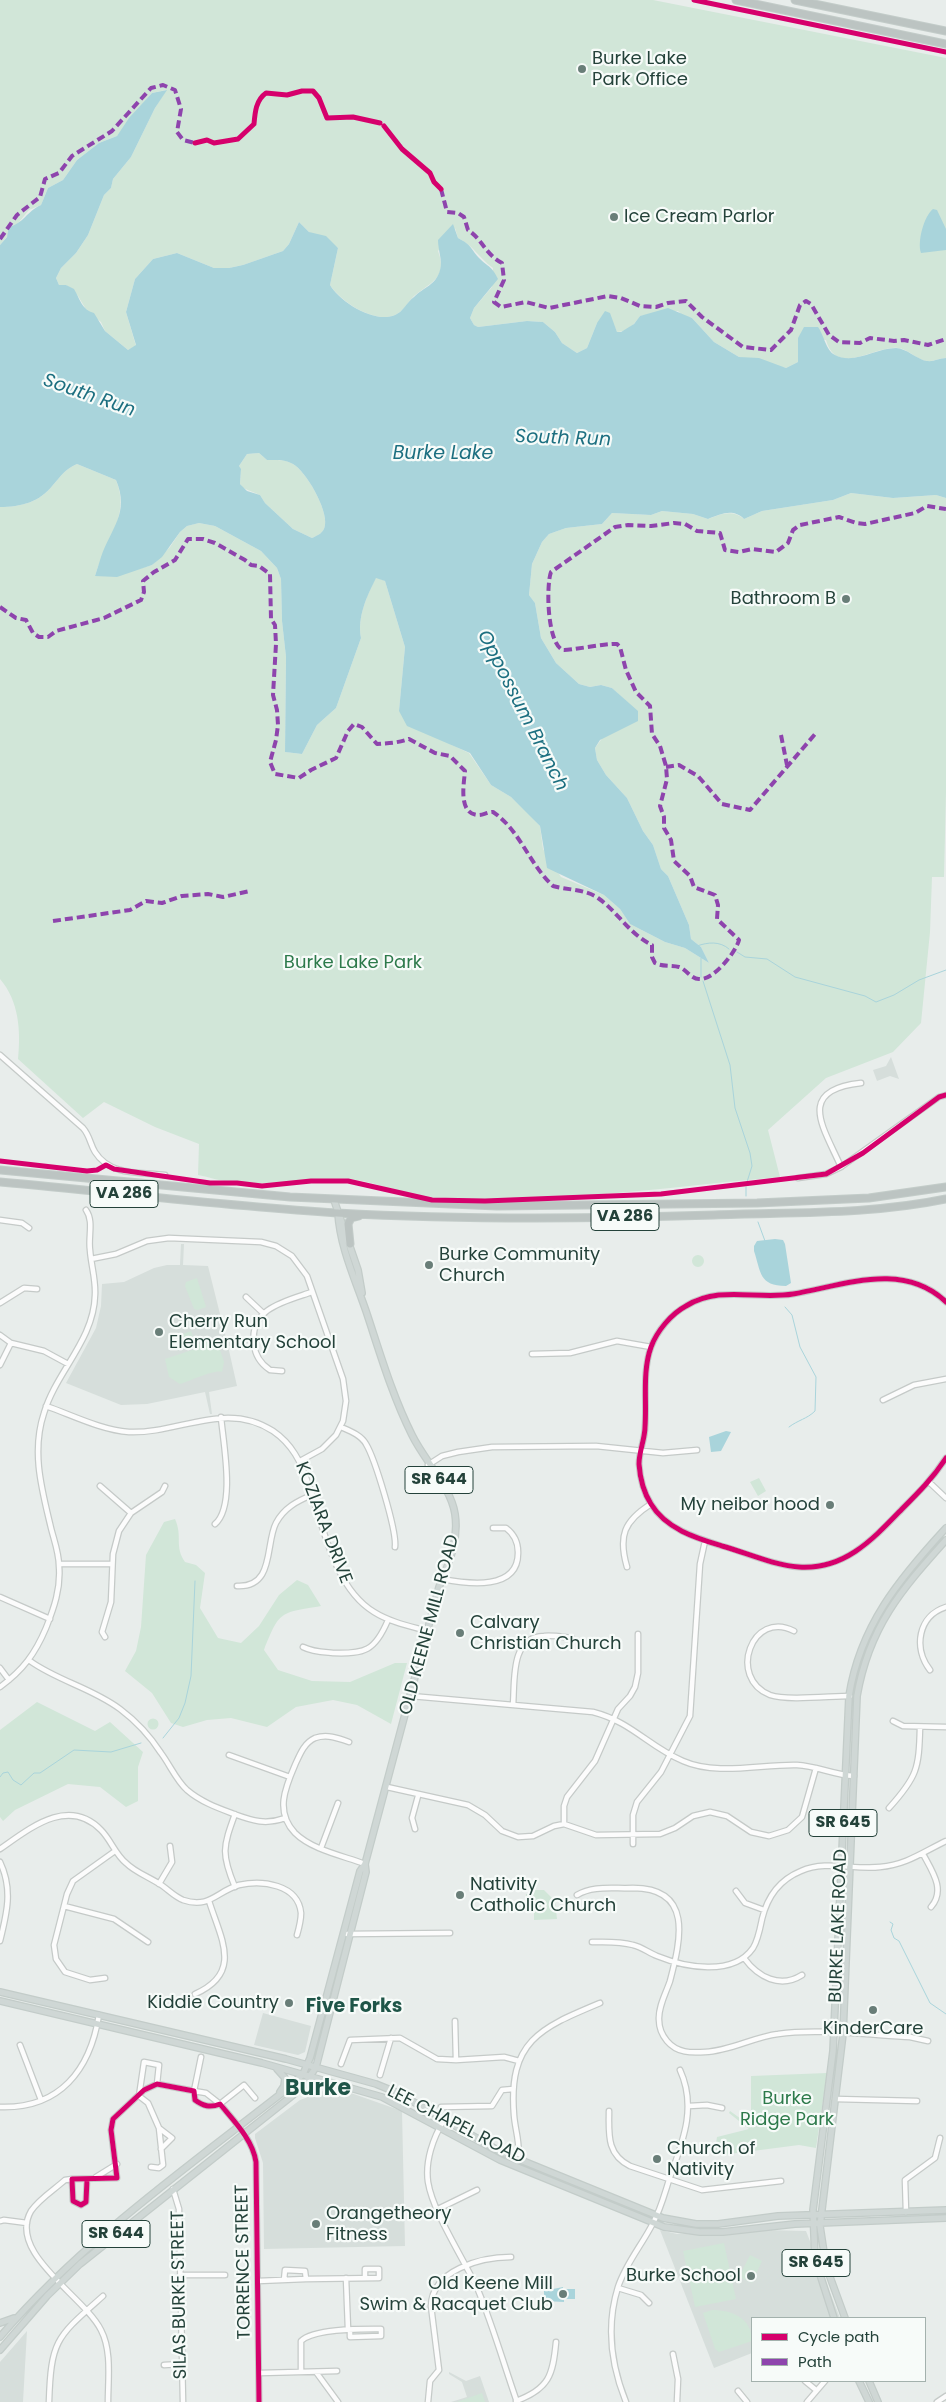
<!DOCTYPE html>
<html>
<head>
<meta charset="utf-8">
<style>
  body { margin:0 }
  #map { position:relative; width:946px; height:2402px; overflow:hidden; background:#e8edeb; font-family:Poppins,sans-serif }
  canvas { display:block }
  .legend { position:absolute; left:751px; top:2317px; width:175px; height:65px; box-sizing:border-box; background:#f7fbf9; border:1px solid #a3b1ad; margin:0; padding:6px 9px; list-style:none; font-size:15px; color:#24423a }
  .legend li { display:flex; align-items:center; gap:10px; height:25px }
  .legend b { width:25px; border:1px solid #a3b1ad }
</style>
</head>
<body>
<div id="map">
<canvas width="946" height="2402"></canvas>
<ul class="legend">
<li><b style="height:6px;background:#d6006c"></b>Cycle path</li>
<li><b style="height:6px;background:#8e44ad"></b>Path</li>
</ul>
</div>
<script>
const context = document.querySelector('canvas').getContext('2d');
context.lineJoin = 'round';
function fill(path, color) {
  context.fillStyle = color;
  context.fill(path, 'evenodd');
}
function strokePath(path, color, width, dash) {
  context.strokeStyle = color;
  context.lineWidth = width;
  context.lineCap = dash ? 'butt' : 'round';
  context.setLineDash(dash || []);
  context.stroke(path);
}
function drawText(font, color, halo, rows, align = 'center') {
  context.font = font + ' Poppins,sans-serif';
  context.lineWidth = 4.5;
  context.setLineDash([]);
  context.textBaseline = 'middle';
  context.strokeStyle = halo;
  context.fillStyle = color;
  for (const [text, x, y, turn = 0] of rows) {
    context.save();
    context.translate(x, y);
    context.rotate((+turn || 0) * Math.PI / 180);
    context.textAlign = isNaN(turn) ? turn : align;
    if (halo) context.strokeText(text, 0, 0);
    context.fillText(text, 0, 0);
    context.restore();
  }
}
fill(new Path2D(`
  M891 1057 899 1079 890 1076 877 1081 873 1070 886 1066Z
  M181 1244H184L183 1265 208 1266 227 1342 250 1341V1343L228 1346 237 1386 209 1392 212 1414H210L205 1392 147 1404 121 1405 66 1383 96 1328 101 1306 102 1284 124 1282 154 1268 167 1265H180Z
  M263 2013 311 2026 305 2052 298 2055 254 2045Z
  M326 2090 348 2092 402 2111 405 2246 264 2249 263 2163 255 2138V2134L300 2100Z
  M724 2229 806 2231 840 2318H752V2353L714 2368 660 2230 677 2234Z
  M27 2331 23 2402H0V2362Z
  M449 2372 466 2381 480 2376 489 2402H451L467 2397 462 2382 449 2374Z`), '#d6dedb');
fill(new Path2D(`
  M0 0H653L946 58V358C940 358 932 362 927 361 917 360 908 349 898 348 876 345 836 378 826 340L798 339V362L786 368 739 357 714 342 692 318 683 316 678 311 640 316C635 323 628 332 617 332L614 325 597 323 587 348 577 353 562 343 555 332 543 322 527 321 478 327 474 325 470 318 474 308 492 287 493 268C478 257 474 246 458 238L455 228 438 251C448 278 431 282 414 296 408 302 403 312 395 315 375 324 341 302 330 285L338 248 309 232 299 222 289 244 283 251 243 265 229 268H214L177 253 153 259 135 279 126 312 136 346 128 350 105 331 101 322 87 311 78 296 66 285H59L56 278 61 268 76 253 88 235 104 195 111 188 113 179 131 157 155 108 166 90 152 93 117 136 99 143 77 160 63 180 48 188 41 205 29 210 0 245Z
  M259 453 267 460C276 460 286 459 293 464 306 471 328 510 325 525 324 533 318 535 312 538L293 529 265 503 260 495 243 488 240 484 241 470 239 466 247 454Z
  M77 464 116 480C131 516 105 542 95 576L135 570 152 565 170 547 180 532 187 526 199 523 215 526 261 551 277 568 281 579 282 621 286 657 285 752 302 754 317 725 336 708 361 638C357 617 367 596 376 577L385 581 405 647 399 711 452 745 469 753 491 785 511 797 528 813 540 826 543 849 561 877 604 895 620 909 630 924 665 942 685 948 709 963 701 947 691 939 689 925 668 876 661 869 653 845 643 831 627 798 606 775 597 760 595 748 628 703 612 688 601 685 590 687 579 684 556 663 541 638 535 603 529 595 532 564 542 542 549 534 566 528 602 524 612 513 651 515 662 511 693 514 708 519C721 514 732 509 744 519L762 511 833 500 851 493 893 498 936 495 946 498V792L944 877H932L930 932 921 1023 893 1052 826 1078 768 1130 780 1177C665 1187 548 1205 433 1199 405 1198 379 1181 348 1179 310 1177 268 1187 231 1182 220 1181 209 1177 198 1175L199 1144 155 1127 104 1102 83 1118 18 1059C21 1031 19 1001 0 979V507C21 507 40 502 53 485 61 476 65 469 77 464Z
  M692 1261a6 6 0 1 1 12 0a6 6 0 1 1-12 0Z
  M197 1278 206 1307 198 1310 194 1309 185 1286 186 1282Z
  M191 1331 194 1340 179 1346 175 1337Z
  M216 1338 224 1362 222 1372C215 1369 190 1381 180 1384L169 1377 165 1359 198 1348 196 1345Z
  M759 1478 766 1491 758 1496 750 1482Z
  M175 1519C183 1537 174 1546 185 1562L196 1565 205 1573 200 1608 218 1638 241 1643 259 1626 279 1595 297 1580 308 1585 321 1606C280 1613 280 1610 264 1650L278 1670 312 1681 350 1682 395 1663H407L391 1724 357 1705 333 1700 296 1707 267 1727 231 1718 207 1720 183 1727 171 1723 152 1693 125 1671 136 1651 141 1627 146 1555 164 1522Z
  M37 1702 95 1731 110 1722 143 1752 138 1767V1801L126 1807 100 1787 68 1784 15 1810 3 1821 0 1817V1730Z
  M147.5 1724a5.5 5.5 0 1 1 11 0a5.5 5.5 0 1 1-11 0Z
  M534 1890H544L555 1901 557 1919 534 1920V1898L533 1909H526V1894H534Z
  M827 2073 816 2148 799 2145 714 2156 717 2137 749 2129 729 2113 730 2111 751 2126V2076Z
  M724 2243 736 2299 695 2307 683 2251Z
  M750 2255 762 2261 752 2283 739 2277Z
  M712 2310C732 2310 752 2318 752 2341L719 2352 715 2349 703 2313Z
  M482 2393 485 2402H457Z`), '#d1e6d8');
fill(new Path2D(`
  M167 90 155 108 131 157 113 179 111 188 104 195 88 235 76 253 61 268 56 278 59 285H66L74 289C80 299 82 310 94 313L105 331 128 350 136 345 126 312 135 279 153 259 177 253 214 268H229L243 265 283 251 289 244 299 222 309 232 326 236 338 248 330 285C340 302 375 324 395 315 403 312 407 302 414 297 424 287 436 285 440 270 443 261 438 251 438 240L453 224 458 238C473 246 469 247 479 258 488 267 492 266 498 279L474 308 470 318 474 325 478 327 527 321 543 322 555 332 562 343 577 353 587 348 597 323 605 311 610 313 617 332H621L634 324 640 316 668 308 692 318 714 342 739 357 759 358 786 368 798 362V338L804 327H818C824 335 826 351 835 355 854 365 876 348 896 348 906 348 918 360 927 361 933 362 940 358 946 358V498L936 495 893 498 851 493 833 500 762 511 744 519C733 508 721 514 708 519L693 514 662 511 651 515 612 513 602 524 566 528 549 534 542 542 532 564 529 595 535 603 541 638 556 663 579 684 590 687 601 685 612 688 638 711V721L600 740 595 748 597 760 606 775 627 798 643 831 653 845 661 869 668 876 689 925 691 939 701 947 709 963 685 948 665 942 630 924 620 909 604 895 547 868 540 826 511 797 491 785 470 753 407 726 399 711 405 647 385 581 376 578C367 596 357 617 361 638L336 708 317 725 302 754 285 752 286 657 282 621 281 579 277 568 261 551 215 526 199 523 187 526 180 532 162 557 152 565 117 577 95 576C97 570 99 563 101 557 111 528 130 513 116 480L77 464C65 469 61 476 53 485 40 502 21 507 0 507V245L7 237 9 227C24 223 26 212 41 205L48 188 63 180 77 160 99 143 117 136 129 118 152 93ZM259 453 267 460C276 460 285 459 293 464 306 471 328 510 325 525 324 533 318 535 312 538L293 529 265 503 260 495 247 491 240 484 241 469 239 466 247 454Z
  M933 209 937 210 946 229V250L921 253C917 242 924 216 933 209Z
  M775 1239 783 1240 785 1244 791 1283 786 1286C759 1286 761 1272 754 1251V1246L757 1241Z
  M726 1431 731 1432 721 1451 711 1452 709 1437Z
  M544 2287H547L548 2290 563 2287V2289H575V2299H564V2302L544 2301Z`), '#a9d4db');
strokePath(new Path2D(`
  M697 946C708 942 720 941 729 949
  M737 952 745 957 767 959 795 977 865 996 876 1002 894 995 919 980 946 970
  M701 977V958
  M703 981 730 1065 735 1108 750 1153 752 1166 747 1182
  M746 1187V1196
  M758 1222 765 1241
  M785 1307 792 1315 800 1347 816 1377 815 1411C807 1419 798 1420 789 1427
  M163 1738 179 1718 185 1703 191 1676 195 1581
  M0 1777 3 1773 8 1772 13 1780 21 1785 34 1773H40L74 1750 111 1752 141 1743
  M890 1922 893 1924 891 1930 894 1938 899 1941 930 2003 946 2014`), '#a9d4db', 1);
const minor = new Path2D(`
  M0 1055 83 1128C90 1136 90 1144 95 1152 110 1176 140 1172 165 1175
  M841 1167C824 1128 795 1090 861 1083
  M798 1178 826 1174 841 1167 939 1097 946 1095
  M0 1220 22 1223 29 1228
  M91 1259 116 1254 147 1241 169 1238 261 1242 276 1246 292 1256 307 1276 343 1379 346 1401 343 1421 336 1435 322 1449 300 1461
  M246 1297 263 1313
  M946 1302C903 1261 845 1285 793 1294 756 1300 720 1285 686 1306 671 1314 657 1331 651 1347 642 1372 647 1401 645 1427 645 1439 639 1451 639 1464 640 1478 644 1493 651 1504 666 1529 696 1538 722 1546 747 1553 773 1565 799 1567 845 1570 873 1539 902 1509 918 1493 933 1478 946 1458
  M0 1303 24 1288 37 1289
  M0 1335 11 1343 44 1351 68 1364
  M532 1354 570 1353 617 1341 651 1347
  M0 1365 11 1343
  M282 1371 270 1370C261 1364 255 1355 254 1344 249 1308 286 1301 312 1292
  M883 1400 914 1385 946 1379
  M46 1406C72 1415 101 1430 129 1432 179 1434 226 1400 273 1431 292 1444 301 1462 308 1483 323 1525 334 1588 374 1612 390 1622 409 1626 427 1631
  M341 1427C350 1431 361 1435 366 1444 375 1459 397 1531 395 1547
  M428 1465 442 1456 458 1452 492 1447 596 1446 663 1453 697 1450
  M929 1482 946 1498
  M100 1486 131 1513
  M215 1524C236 1506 223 1442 221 1417
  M59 1564H112
  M627 1567C618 1536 624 1521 651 1504
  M442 1579C468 1584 519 1591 518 1552 518 1542 514 1534 506 1528H493
  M237 1586C275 1588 265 1544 276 1523 284 1508 297 1501 312 1495
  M0 1597 50 1619
  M794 1631C752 1609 727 1678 770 1695 787 1701 830 1696 850 1696
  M105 1637 102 1632 111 1602 113 1554 119 1531 131 1513 162 1492 165 1486
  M303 1647C313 1652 322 1652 333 1653 365 1654 375 1651 388 1620
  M30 1661C58 1681 92 1688 120 1709 136 1721 150 1736 161 1753 170 1765 176 1780 187 1790 201 1802 218 1808 234 1814 253 1821 266 1825 285 1818
  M0 1668 9 1680
  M930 1670C913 1648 918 1616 946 1607
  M0 1687C23 1670 35 1654 46 1628 54 1608 61 1588 59 1566 59 1553 54 1540 51 1528 42 1490 31 1452 44 1413 56 1372 94 1340 95 1295 96 1280 91 1265 90 1250 88 1237 94 1221 86 1210
  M411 1696 593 1712C632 1722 649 1747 683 1761 717 1776 761 1764 797 1765 817 1766 834 1775 854 1776
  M513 1705C515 1680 510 1637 544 1636 553 1635 563 1637 572 1638
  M893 1721 903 1726 946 1727
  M349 1742C338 1738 327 1734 315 1738 304 1743 300 1754 295 1765 285 1788 275 1812 295 1833 312 1850 344 1856 365 1864
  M229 1755 290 1777
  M387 1787 468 1805 485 1815 502 1831 518 1837 533 1836 554 1826 564 1824 596 1835 660 1834 675 1828 693 1816 710 1812 727 1816 751 1832 769 1836 788 1830 802 1817 816 1768
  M889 1808C917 1777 919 1769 920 1727
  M235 1814C223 1847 221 1854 235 1887
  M564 1824V1806L567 1797 595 1761 618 1709 630 1696 635 1687 638 1673V1634
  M415 1829 412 1818 418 1796
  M633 1844V1815L637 1802 661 1772 690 1716 700 1564 705 1541
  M321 1848 338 1803
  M0 1849C29 1829 68 1796 101 1830 111 1840 115 1854 126 1863 135 1872 147 1876 158 1883 167 1888 173 1896 183 1900 210 1909 217 1891 239 1885 262 1880 298 1884 301 1913 301 1920 299 1928 297 1935
  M923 1854C932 1871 946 1890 931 1907
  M0 1862C13 1889 7 1913 0 1941
  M159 1884 172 1862 170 1846
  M736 1891 745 1903 764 1910
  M577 1895C593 1885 614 1889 633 1888 693 1888 681 1939 670 1981 666 1993 658 2007 659 2020 659 2028 662 2035 667 2041 677 2053 691 2053 705 2052 731 2051 753 2037 778 2034 817 2028 871 2035 910 2037L928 2041
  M64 1906 114 1919 148 1942
  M347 1934 450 1933
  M592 1942C606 1942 619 1941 633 1945 642 1947 649 1953 657 1956 684 1967 733 1977 753 1948 758 1940 760 1929 762 1919 767 1898 779 1880 801 1871 826 1860 853 1870 880 1867 906 1865 923 1852 946 1841
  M744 1958C758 1977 780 1989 802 1975
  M105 1978 90 1980 65 1972 56 1959 54 1945 67 1894 73 1881 115 1851
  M195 1994C243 1973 221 1939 209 1901
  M455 2021 456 2060
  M20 2045 41 2100
  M201 2057 194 2091 206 2093 220 2104 244 2085 255 2098
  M341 2064 350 2040 400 2038 437 2059 456 2060 504 2057 519 2061
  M380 2075 391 2038
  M157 2084 159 2065 144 2062 139 2096 148 2103 159 2128 172 2138 161 2149
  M836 2099 917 2101
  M689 2106 707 2105 722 2108
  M0 2107C60 2109 90 2070 99 2015
  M441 2107 492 2106 502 2090 513 2089
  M609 2111C609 2133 606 2154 630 2166L702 2190 781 2181
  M444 2120C433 2138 425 2161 428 2182 433 2213 464 2259 478 2290 493 2326 504 2365 517 2402
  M518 2160C521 2145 515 2130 514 2115 508 2041 540 2028 600 2003
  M151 2167 159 2168 163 2165 159 2128
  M96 2177 117 2164
  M72 2179 65 2180C55 2189 39 2199 31 2211 7 2253 84 2296 101 2330 112 2351 108 2379 108 2402
  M87 2179 86 2202 81 2205 73 2201 72 2179 117 2178 111 2130 113 2119 144 2090 157 2084 194 2091 195 2100C203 2106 210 2108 220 2104 234 2121 253 2140 256 2162L259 2402
  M173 2189 179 2209 183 2402
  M438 2209 477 2190
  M906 2212 905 2180 935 2158 940 2138
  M0 2221 4 2220 27 2223
  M180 2275H225
  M346 2278 348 2329
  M306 2279 379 2278V2269H365V2278
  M258 2281 306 2279 305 2271 285 2270 284 2280
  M618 2288 641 2295 649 2303
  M673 2354 678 2379 677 2402
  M164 2365 182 2364
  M301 2371V2341C314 2328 363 2329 381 2329V2336L350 2337V2330
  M316 2372 338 2402
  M260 2373 337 2371
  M805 2381 816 2390
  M738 2391 747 2402
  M516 2401C549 2389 553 2375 556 2342
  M49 2402C51 2339 57 2337 103 2296
  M428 2402 430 2381 439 2370 431 2306C432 2270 481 2257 511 2257
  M626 2402C611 2365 606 2326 618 2287 626 2263 642 2245 653 2223 661 2209 665 2192 670 2177 683 2141 697 2107 680 2070
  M807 2402 825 2381
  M937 2402 946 2396`);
const major = new Path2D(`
  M334 1200 358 1270 362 1293
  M0 1992 286 2059 376 2084 398 2093 501 2152 663 2218 696 2224H718L778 2216 946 2210
  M0 2001 262 2063 382 2097 500 2160 664 2227 700 2232H723L795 2224 946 2218
  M277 2069 285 2078 284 2086 280 2092
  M834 2318 815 2259 813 2210 833 2051 849 1696C860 1626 899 1579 946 1528
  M845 2318 826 2266 820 2226 843 2034 857 1696C869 1627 901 1590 946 1540
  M0 2323 14 2318
  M0 2337C81 2242 189 2166 287 2089L303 2074 310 2058 360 1871 365 1864
  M0 2350 47 2296 80 2264 293 2095 305 2084 316 2067 366 1872 365 1864 439 1587C449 1563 459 1541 455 1514 451 1487 424 1460 412 1435 392 1395 380 1353 366 1311 355 1279 340 1247 338 1213
  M859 2381 869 2402
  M869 2381 878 2402`);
const highway = new Path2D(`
  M736 0 946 44
  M795 0 946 31
  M0 1170 290 1197 497 1206 757 1203 869 1198 946 1187
  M0 1182C112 1192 225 1206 337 1213 463 1220 588 1219 714 1215 791 1212 869 1215 946 1199
  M350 1244 348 1224 351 1218 359 1216`);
strokePath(minor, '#c5cac8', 7);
strokePath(major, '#c3ccc9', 8);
strokePath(highway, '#c3ccc9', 9);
strokePath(minor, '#fcfcfc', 4.5);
strokePath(major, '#cfd7d5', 5.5);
strokePath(highway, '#bcc4c2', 7);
strokePath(new Path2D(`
  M441 189 447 212 458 213 464 217 468 230C483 240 485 254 502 263L504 280 494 302 501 307 526 302 549 308 608 296 621 298 640 306 656 307 668 303 686 301 702 317 743 347 771 350 791 330 800 305 806 301 811 304 829 335 839 342 860 343 870 338 894 341 904 340 928 345 946 339
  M0 239 17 215 40 197 45 179 59 173 72 156 112 131 151 88 163 85 175 90 181 109 177 132 183 140 195 143
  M0 607 16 618 26 620 33 633 39 637H48L56 631 104 618 141 600 144 592 143 581 154 572 175 560 188 539H203L215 543 245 560 251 565 259 566 270 574 271 619 275 625 276 644 273 695 277 710 278 725 276 740 270 762 275 774 299 778 311 770 336 758 348 731 354 724 362 727 377 744C389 743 398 743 409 739L435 753 450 756 465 771C464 783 458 813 477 815 482 816 487 812 493 812 520 830 529 864 553 886 567 890 585 889 598 898 618 912 629 934 652 945V957L655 963C663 967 671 965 679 967 686 969 691 979 699 979 713 981 736 952 739 940L717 919 718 905 715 895 694 887 690 876 674 861 671 840 664 828V817L660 806 667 779 666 766 660 746 652 734 650 706 636 692 626 670 620 647 617 644C606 643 568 651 563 650 547 644 546 585 551 572L615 527 628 525 651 526 674 523 685 524 697 531 720 533 725 550 739 552 752 549 776 552 788 543 793 530 800 525 839 517 856 523 865 524 915 513 927 506 946 509
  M781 735 787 765
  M666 767 679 765 698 776 722 804 750 810 816 733
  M53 921 130 910 146 901 162 903 182 896 208 894 223 897 250 891`), '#8e44ad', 4, [8, 4]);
strokePath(new Path2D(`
  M694 0 946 52
  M384 126 402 149 430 173 434 182 441 189
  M195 143 207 140 214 143 238 139 254 124C255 112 256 100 266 93L287 95 302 91H313L319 98 327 118 353 117 380 123
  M0 1161 87 1171 97 1170 106 1165 114 1169 210 1183H237L262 1186 311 1181H348L432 1200 485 1201 661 1194 826 1174 863 1153 939 1097 946 1095
  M946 1302C903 1261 845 1285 793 1294 756 1300 720 1285 686 1306 671 1314 657 1331 651 1347 642 1372 647 1401 645 1427 645 1439 639 1451 639 1464 640 1478 644 1493 651 1504 666 1529 696 1538 722 1546 747 1553 773 1565 799 1567 845 1570 873 1539 902 1509 918 1493 933 1478 946 1458
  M87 2179 86 2202 81 2205 73 2201 72 2179 117 2178 111 2130 113 2119 144 2090 157 2084 194 2091 195 2100C203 2106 210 2108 220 2104 234 2121 253 2140 256 2162L259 2402`), '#d6006c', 5);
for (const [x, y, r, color] of [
  [582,69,5,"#697e78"],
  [614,217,5,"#697e78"],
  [846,599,5,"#697e78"],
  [429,1265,5,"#697e78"],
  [159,1332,5,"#697e78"],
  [830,1505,5,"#697e78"],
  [460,1633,5,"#697e78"],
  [460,1895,5,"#697e78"],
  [289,2003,5,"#697e78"],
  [873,2010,5,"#697e78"],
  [657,2159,5,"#697e78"],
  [316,2224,5,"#697e78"],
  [751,2276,5,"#697e78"],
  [563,2294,5,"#697e78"]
]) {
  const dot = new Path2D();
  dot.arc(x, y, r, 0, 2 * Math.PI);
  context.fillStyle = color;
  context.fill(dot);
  strokePath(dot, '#f7fbf9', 2);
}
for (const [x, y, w] of [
  [124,1194,68],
  [625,1217,68],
  [439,1480,68],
  [843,1823,68],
  [116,2234,68],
  [816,2263,68]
]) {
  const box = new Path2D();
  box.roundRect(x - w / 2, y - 13.5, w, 27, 4);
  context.fillStyle = '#f7fbf9';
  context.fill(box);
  strokePath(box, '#24423a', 1);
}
drawText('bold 16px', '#24423a', null, [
  ["VA 286",124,1194],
  ["VA 286",625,1217],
  ["SR 644",439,1480],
  ["SR 645",843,1823],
  ["SR 644",116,2234],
  ["SR 645",816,2263]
]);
drawText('18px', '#24423a', '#f7fbf9', [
  ["Burke Lake",592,59],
  ["Park Office",592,80],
  ["Ice Cream Parlor",624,217],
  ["Bathroom B",836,599,"right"],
  ["Burke Community",439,1255],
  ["Church",439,1276],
  ["Cherry Run",169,1322],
  ["Elementary School",169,1343],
  ["My neibor hood",820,1505,"right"],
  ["Calvary",470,1623],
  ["Christian Church",470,1644],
  ["Nativity",470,1885],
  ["Catholic Church",470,1906],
  ["Kiddie Country",279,2003,"right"],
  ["KinderCare",873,2029,"center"],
  ["Church of",667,2149],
  ["Nativity",667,2170],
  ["Orangetheory",326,2214],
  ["Fitness",326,2235],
  ["Burke School",741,2276,"right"],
  ["Old Keene Mill",553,2284,"right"],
  ["Swim & Racquet Club",553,2305,"right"]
], 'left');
drawText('18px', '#2d7a4b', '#f7fbf9', [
  ["Burke Lake Park",353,963],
  ["Burke",787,2099],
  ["Ridge Park",787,2120]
]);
drawText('18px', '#24423a', '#f7fbf9', [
  ["KOZIARA DRIVE",323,1523,69],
  ["OLD KEENE MILL ROAD",430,1625,-75],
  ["BURKE LAKE ROAD",839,1926,-88],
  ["LEE CHAPEL ROAD",456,2125,27],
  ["TORRENCE STREET",244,2262,-91],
  ["SILAS BURKE STREET",180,2295,-91]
]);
drawText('italic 19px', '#1c6f80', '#f7fbf9', [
  ["South Run",89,396,19],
  ["South Run",563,439,2],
  ["Burke Lake",443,454],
  ["Oppossum Branch",522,711,63]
]);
drawText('bold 19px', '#1f5548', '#f7fbf9', [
  ["Five Forks",354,2007]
]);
drawText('bold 22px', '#1f5548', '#f7fbf9', [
  ["Burke",318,2089]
]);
</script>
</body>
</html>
